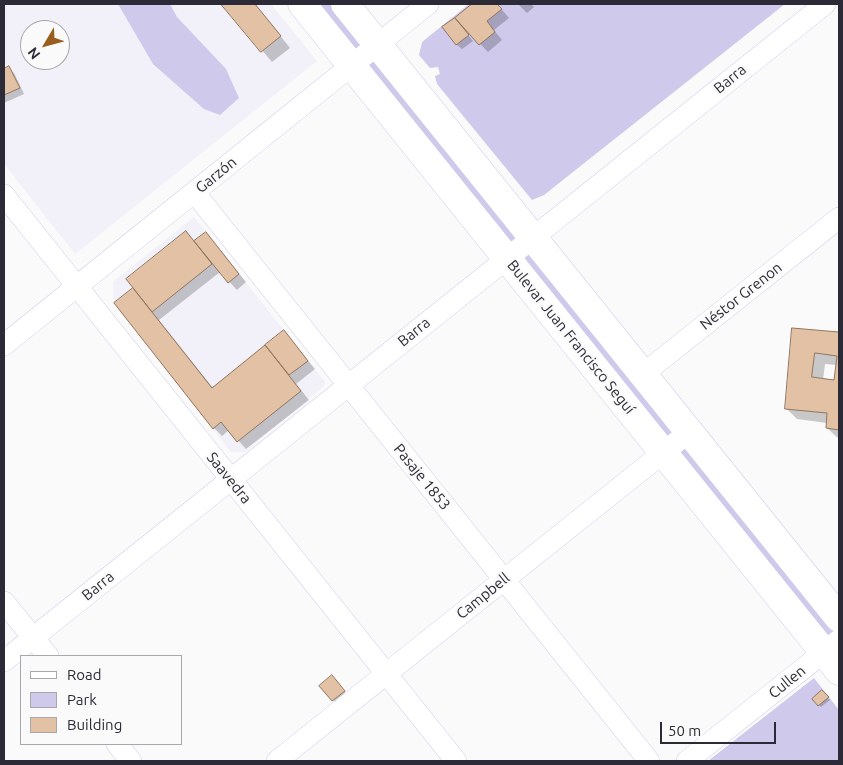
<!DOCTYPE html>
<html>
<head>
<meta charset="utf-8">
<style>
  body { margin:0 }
  #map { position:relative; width:843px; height:765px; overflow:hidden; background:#fafafa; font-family:Ubuntu,sans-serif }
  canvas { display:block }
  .frame { position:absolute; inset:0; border:5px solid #2c2a36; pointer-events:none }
  .legend { position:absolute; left:20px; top:655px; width:162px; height:90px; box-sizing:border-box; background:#fafafa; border:1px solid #a8a7ac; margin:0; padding:6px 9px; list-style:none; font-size:15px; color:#2c2a36 }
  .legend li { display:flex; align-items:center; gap:10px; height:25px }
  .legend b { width:25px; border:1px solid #a8a7ac }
  .north { position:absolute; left:20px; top:20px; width:50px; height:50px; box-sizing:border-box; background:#fafafa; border:1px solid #a8a7ac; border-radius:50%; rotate:233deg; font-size:14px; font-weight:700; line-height:20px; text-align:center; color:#2c2a36 }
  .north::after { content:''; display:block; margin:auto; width:18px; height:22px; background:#985e1d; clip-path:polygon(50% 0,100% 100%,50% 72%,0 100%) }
  .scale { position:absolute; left:660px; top:722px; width:116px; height:22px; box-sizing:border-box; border:2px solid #2c2a36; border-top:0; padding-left:6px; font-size:15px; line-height:18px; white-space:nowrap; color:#2c2a36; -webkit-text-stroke:4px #fafafa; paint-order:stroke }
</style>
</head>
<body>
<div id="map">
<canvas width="843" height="765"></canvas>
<div class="frame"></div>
<ul class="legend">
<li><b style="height:6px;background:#fff"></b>Road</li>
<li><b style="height:14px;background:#cfc9eb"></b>Park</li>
<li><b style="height:14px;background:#e3c1a4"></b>Building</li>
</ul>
<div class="north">N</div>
<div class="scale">50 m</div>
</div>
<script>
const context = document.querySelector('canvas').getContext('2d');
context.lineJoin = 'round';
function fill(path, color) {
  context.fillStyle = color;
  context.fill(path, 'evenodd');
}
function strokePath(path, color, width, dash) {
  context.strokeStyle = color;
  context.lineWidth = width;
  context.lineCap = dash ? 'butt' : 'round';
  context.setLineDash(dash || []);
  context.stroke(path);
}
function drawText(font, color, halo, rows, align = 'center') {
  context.font = font + ' Ubuntu,sans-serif';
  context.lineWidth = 4.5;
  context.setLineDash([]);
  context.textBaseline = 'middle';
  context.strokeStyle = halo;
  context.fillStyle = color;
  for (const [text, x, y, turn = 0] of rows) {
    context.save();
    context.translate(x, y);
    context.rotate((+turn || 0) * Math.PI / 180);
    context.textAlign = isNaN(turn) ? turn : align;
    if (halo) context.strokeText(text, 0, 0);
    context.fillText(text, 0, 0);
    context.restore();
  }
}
fill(new Path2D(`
  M4 4H271L317 61 75 254 4 164ZM30 30H60V60H30Z
  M194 217 325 382 324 386 245 452H231L114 303 113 282Z`), '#f2f1f9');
fill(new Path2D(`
  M118 4H170L177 17 226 69 239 98 220 115 204 109 153 64Z
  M302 4H345L839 618V671Z
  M469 4H785L544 195 532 200 437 84 435 76 440 74 438 67 430 68 419 55 422 42Z
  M814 678 839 710V761H708Z`), '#cfc9eb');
fill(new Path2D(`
  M223 4H255L290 48 272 62Z
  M474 4H497L509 18 494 30 502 40 488 52 461 24 460 25 473 41 462 49 456 44 455 19Z
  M518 4H531L534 7 527 13Z
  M9 68 14 73 24 94 4 103V70Z
  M186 232 195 242 206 233 246 282 237 290 220 272 159 320 213 388 284 332 315 369 296 384 309 400 246 449 229 430 222 436 214 428 115 304 135 288Z
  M794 329 839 333V439L827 428V423L797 419 786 408ZM825 364 837 365 835 382 823 380Z
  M338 682 349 697 338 706 321 686Z
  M822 691 830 700 821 707 813 699Z`), '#0003');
const building = new Path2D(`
  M221 4H255L281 36 261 52Z
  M472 4H497L502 9 487 21 495 32 479 45 455 18Z
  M455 18 469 35 456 45 442 27Z
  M9 66 20 88 4 95V69Z
  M186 231 212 264 152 312 126 279Z
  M206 232 239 274 228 283 194 241Z
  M133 288 212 388 265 345 301 391 237 442 221 422 213 429 114 303Z
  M792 328 839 332V430L826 428 827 413 785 409ZM815 353 837 356 834 380 812 377Z
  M284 330 308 361 289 375 265 345Z
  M332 675 345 691 332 701 319 686Z
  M822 690 829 697 818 706 812 699Z`);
fill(building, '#e3c1a4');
strokePath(building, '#90765f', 1);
const minor = new Path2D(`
  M194 192 649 761
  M4 195 456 761
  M4 345 428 4
  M643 374 839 218
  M4 602 48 656
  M4 661 825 4
  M117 744 131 761
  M277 761 689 432
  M687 761 839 640`);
const major = new Path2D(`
  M302 4 839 671
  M345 4 839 618`);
strokePath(minor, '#d0c9eb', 22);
strokePath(major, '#d0c9eb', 29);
strokePath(minor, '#fff', 21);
strokePath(major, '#fff', 28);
drawText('15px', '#2c2a36', '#fafafa', [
  ["Barra",730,79,-39],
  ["Garzón",216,175,-39],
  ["Néstor Grenon",741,296,-38],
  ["Barra",414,332,-39],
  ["Bulevar Juan Francisco Seguí",571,337,51],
  ["Pasaje 1853",422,477,51],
  ["Saavedra",229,478,51],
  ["Barra",98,586,-39],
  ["Campbell",483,596,-39],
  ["Cullen",787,682,-39]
]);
</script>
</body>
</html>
